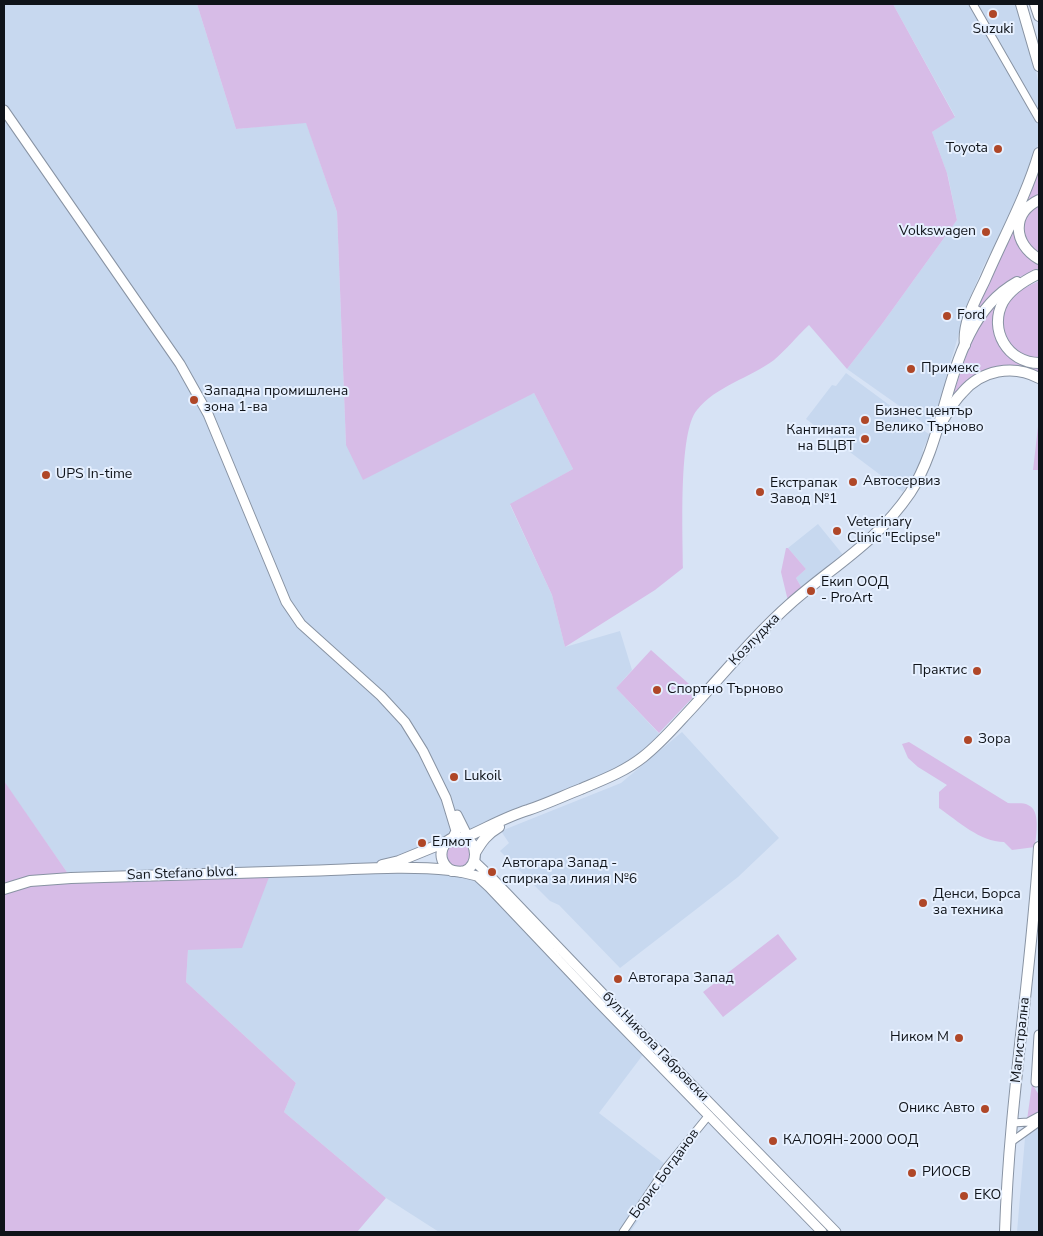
<!DOCTYPE html>
<html>
<head>
<meta charset="utf-8">
<style>
  body { margin:0 }
  #map { position:relative; width:1043px; height:1236px; overflow:hidden; background:#d7e3f5; font-family:"Nunito Sans",sans-serif }
  canvas { display:block }
  .frame { position:absolute; inset:0; border:5px solid #0f1319; pointer-events:none }
</style>
</head>
<body>
<div id="map">
<canvas width="1043" height="1236"></canvas>
<div class="frame"></div>
</div>
<script>
const context = document.querySelector('canvas').getContext('2d');
context.lineJoin = 'round';
function fill(path, color) {
  context.fillStyle = color;
  context.fill(path, 'evenodd');
}
function strokePath(path, color, width, dash) {
  context.strokeStyle = color;
  context.lineWidth = width;
  context.lineCap = dash ? 'butt' : 'round';
  context.setLineDash(dash || []);
  context.stroke(path);
}
function drawText(font, color, halo, rows, align = 'center') {
  context.font = font + ' "Nunito Sans",sans-serif';
  context.lineWidth = 4;
  context.setLineDash([]);
  context.textBaseline = 'middle';
  context.strokeStyle = halo;
  context.fillStyle = color;
  for (const [text, x, y, turn = 0] of rows) {
    context.save();
    context.translate(x, y);
    context.rotate((+turn || 0) * Math.PI / 180);
    context.textAlign = isNaN(turn) ? turn : align;
    if (halo) context.strokeText(text, 0, 0);
    context.fillText(text, 0, 0);
    context.restore();
  }
}
fill(new Path2D(`
  M4 4H197L236 129 306 122 337 212 346 445 534 393 573 469 510 505 552 595 565 647 620 631 632 670 616 688 664 739 633 764 392 863 477 876 647 1052 642 1056 599 1113 674 1171 630 1232H439L386 1198 284 1112 296 1083 186 982 188 950 71 878 4 782Z
  M893 4H1016L1034 61 1039 86V137L1036 155 1011 215 984 265 968 302 952 357 946 372 948 378 932 429 847 369 882 324 957 220 948 176 932 132 955 116Z
  M846 373 930 435 923 449 922 460 903 492 806 419 832 385 836 386Z
  M818 524 844 556 803 590 796 578 806 569 788 548Z
  M682 732 779 838 738 877 620 968 559 905 550 901 500 851 509 843 501 831 621 783Z
  M1039 1118V1232H1017L1026 1126Z`), '#c7d8ef');
fill(new Path2D(`
  M197 4H893L955 117 932 132 947 173 957 220 882 324 847 369 809 325C797 336 786 350 774 360 750 378 716 386 697 410 678 432 683 536 683 568L655 590 565 647 552 595 510 504 573 469 534 393 363 480 346 445 337 212 306 123 236 129Z
  M1039 163V197L1017 223 1039 262V269L1013 280 980 310 977 308Z
  M1039 202V256L1023 238 1024 218Z
  M1039 281V360L1019 354 1004 337 1001 318 1008 302 1020 290Z
  M1003 296 999 339 1039 365V376L1001 368 950 403 971 342 986 315Z
  M1039 418V470H1033Z
  M786 548H788L806 569 796 578 803 590 788 601 781 572Z
  M651 650 698 692 659 733 616 688Z
  M909 742 1008 803C1014 804 1023 802 1028 805 1041 810 1036 835 1035 847L1012 850 1004 842C980 842 958 821 939 808V792L947 785 918 767 908 758 902 744Z
  M4 781 71 878 271 872 242 948 188 950 186 982 296 1083 284 1112 386 1198 357 1232H4Z
  M447 855a12 12 0 1 1 24 0a12 12 0 1 1-24 0Z
  M778 934 797 959 723 1017 703 992Z
  M1032 1084 1039 1095V1112L1027 1120Z`), '#d7bce7');
const minor = new Path2D(`
  M973 4 1039 119
  M1013 1123 1028 1122 1039 1116
  M1011 1142 1039 1122
  M623 1232 666 1168 709 1115`);
const tertiary = new Path2D(`
  M4 110 180 364 208 414 286 602 301 624 381 696 405 722 423 751 446 798 456 831 452 839
  M457 815 470 841
  M474 861 494 880 607 998 836 1232
  M460 872 477 876 489 887 600 1004 822 1232
  M1036 1082 1039 1035`);
const secondary = new Path2D(`
  M464 838C485 829 505 817 528 810 546 804 563 796 581 789 602 780 624 772 643 757 661 743 676 725 692 708 724 673 755 635 790 604 833 566 876 543 910 493 952 429 945 322 1017 282
  M475 853C482 841 487 834 499 827
  M382 865 399 861 448 841
  M4 889 30 881 71 878C148 875 225 873 302 871 351 870 401 865 450 870 455 871 459 873 465 871 478 865 479 843 464 838 443 832 432 860 452 871`);
const primary = new Path2D(`
  M1021 4 1039 66
  M1035 4 1039 16
  M1039 200C1011 213 1013 244 1039 259
  M1036 275C1024 281 1010 290 1003 302 988 330 1008 363 1039 363
  M973 309 981 314
  M965 345C962 323 976 299 985 280 1003 238 1026 197 1039 153
  M938 428C946 416 952 403 962 393 981 370 1013 364 1039 378
  M1005 1232C1009 1103 1031 976 1039 847`);
strokePath(minor, '#8893a3', 9);
strokePath(tertiary, '#8893a3', 11);
strokePath(secondary, '#8893a3', 12);
strokePath(primary, '#8893a3', 12);
strokePath(minor, '#fff', 7);
strokePath(tertiary, '#fff', 9);
strokePath(secondary, '#fff', 10);
strokePath(primary, '#fff', 10);
for (const [x, y, r, color] of [
  [993,14,5,"#af4728"],
  [998,149,5,"#af4728"],
  [986,232,5,"#af4728"],
  [947,316,5,"#af4728"],
  [911,369,5,"#af4728"],
  [194,400,5,"#af4728"],
  [865,420,5,"#af4728"],
  [865,439,5,"#af4728"],
  [46,475,5,"#af4728"],
  [853,482,5,"#af4728"],
  [760,492,5,"#af4728"],
  [837,531,5,"#af4728"],
  [811,591,5,"#af4728"],
  [977,671,5,"#af4728"],
  [657,690,5,"#af4728"],
  [968,740,5,"#af4728"],
  [454,777,5,"#af4728"],
  [422,843,5,"#af4728"],
  [492,872,5,"#af4728"],
  [923,903,5,"#af4728"],
  [618,979,5,"#af4728"],
  [959,1038,5,"#af4728"],
  [985,1109,5,"#af4728"],
  [773,1141,5,"#af4728"],
  [912,1173,5,"#af4728"],
  [964,1196,5,"#af4728"]
]) {
  const dot = new Path2D();
  dot.arc(x, y, r, 0, 2 * Math.PI);
  context.fillStyle = color;
  context.fill(dot);
  strokePath(dot, '#e6f0ff', 2);
}
drawText('14px', '#0f1319', '#e6f0ff', [
  ["Suzuki",993,30,"center"],
  ["Toyota",988,149,"right"],
  ["Volkswagen",976,232,"right"],
  ["Ford",957,316],
  ["Примекс",921,369],
  ["Западна промишлена",204,392],
  ["зона 1-ва",204,408],
  ["Бизнес център",875,412],
  ["Велико Търново",875,428],
  ["Кантината",855,431,"right"],
  ["на БЦВТ",855,447,"right"],
  ["UPS In-time",56,475],
  ["Автосервиз",863,482],
  ["Екстрапак",770,484],
  ["Завод №1",770,500],
  ["Veterinary",847,523],
  ["Clinic \"Eclipse\"",847,539],
  ["Екип ООД",821,583],
  ["- ProArt",821,599],
  ["Практис",967,671,"right"],
  ["Спортно Търново",667,690],
  ["Зора",978,740],
  ["Lukoil",464,777],
  ["Елмот",432,843],
  ["Автогара Запад -",502,864],
  ["спирка за линия №6",502,880],
  ["Денси, Борса",933,895],
  ["за техника",933,911],
  ["Автогара Запад",628,979],
  ["Ником М",949,1038,"right"],
  ["Оникс Авто",975,1109,"right"],
  ["КАЛОЯН-2000 ООД",783,1141],
  ["РИОСВ",922,1173],
  ["EKO",974,1196]
], 'left');
drawText('14px', '#0f1319', '#e6f0ff', [
  ["Козлуджа",755,640,-46],
  ["San Stefano blvd.",182,874,-2],
  ["Магистрална",1021,1040,-84],
  ["бул.Никола Габровски",655,1047,46],
  ["Борис Богданов",665,1174,-54]
]);
</script>
</body>
</html>
